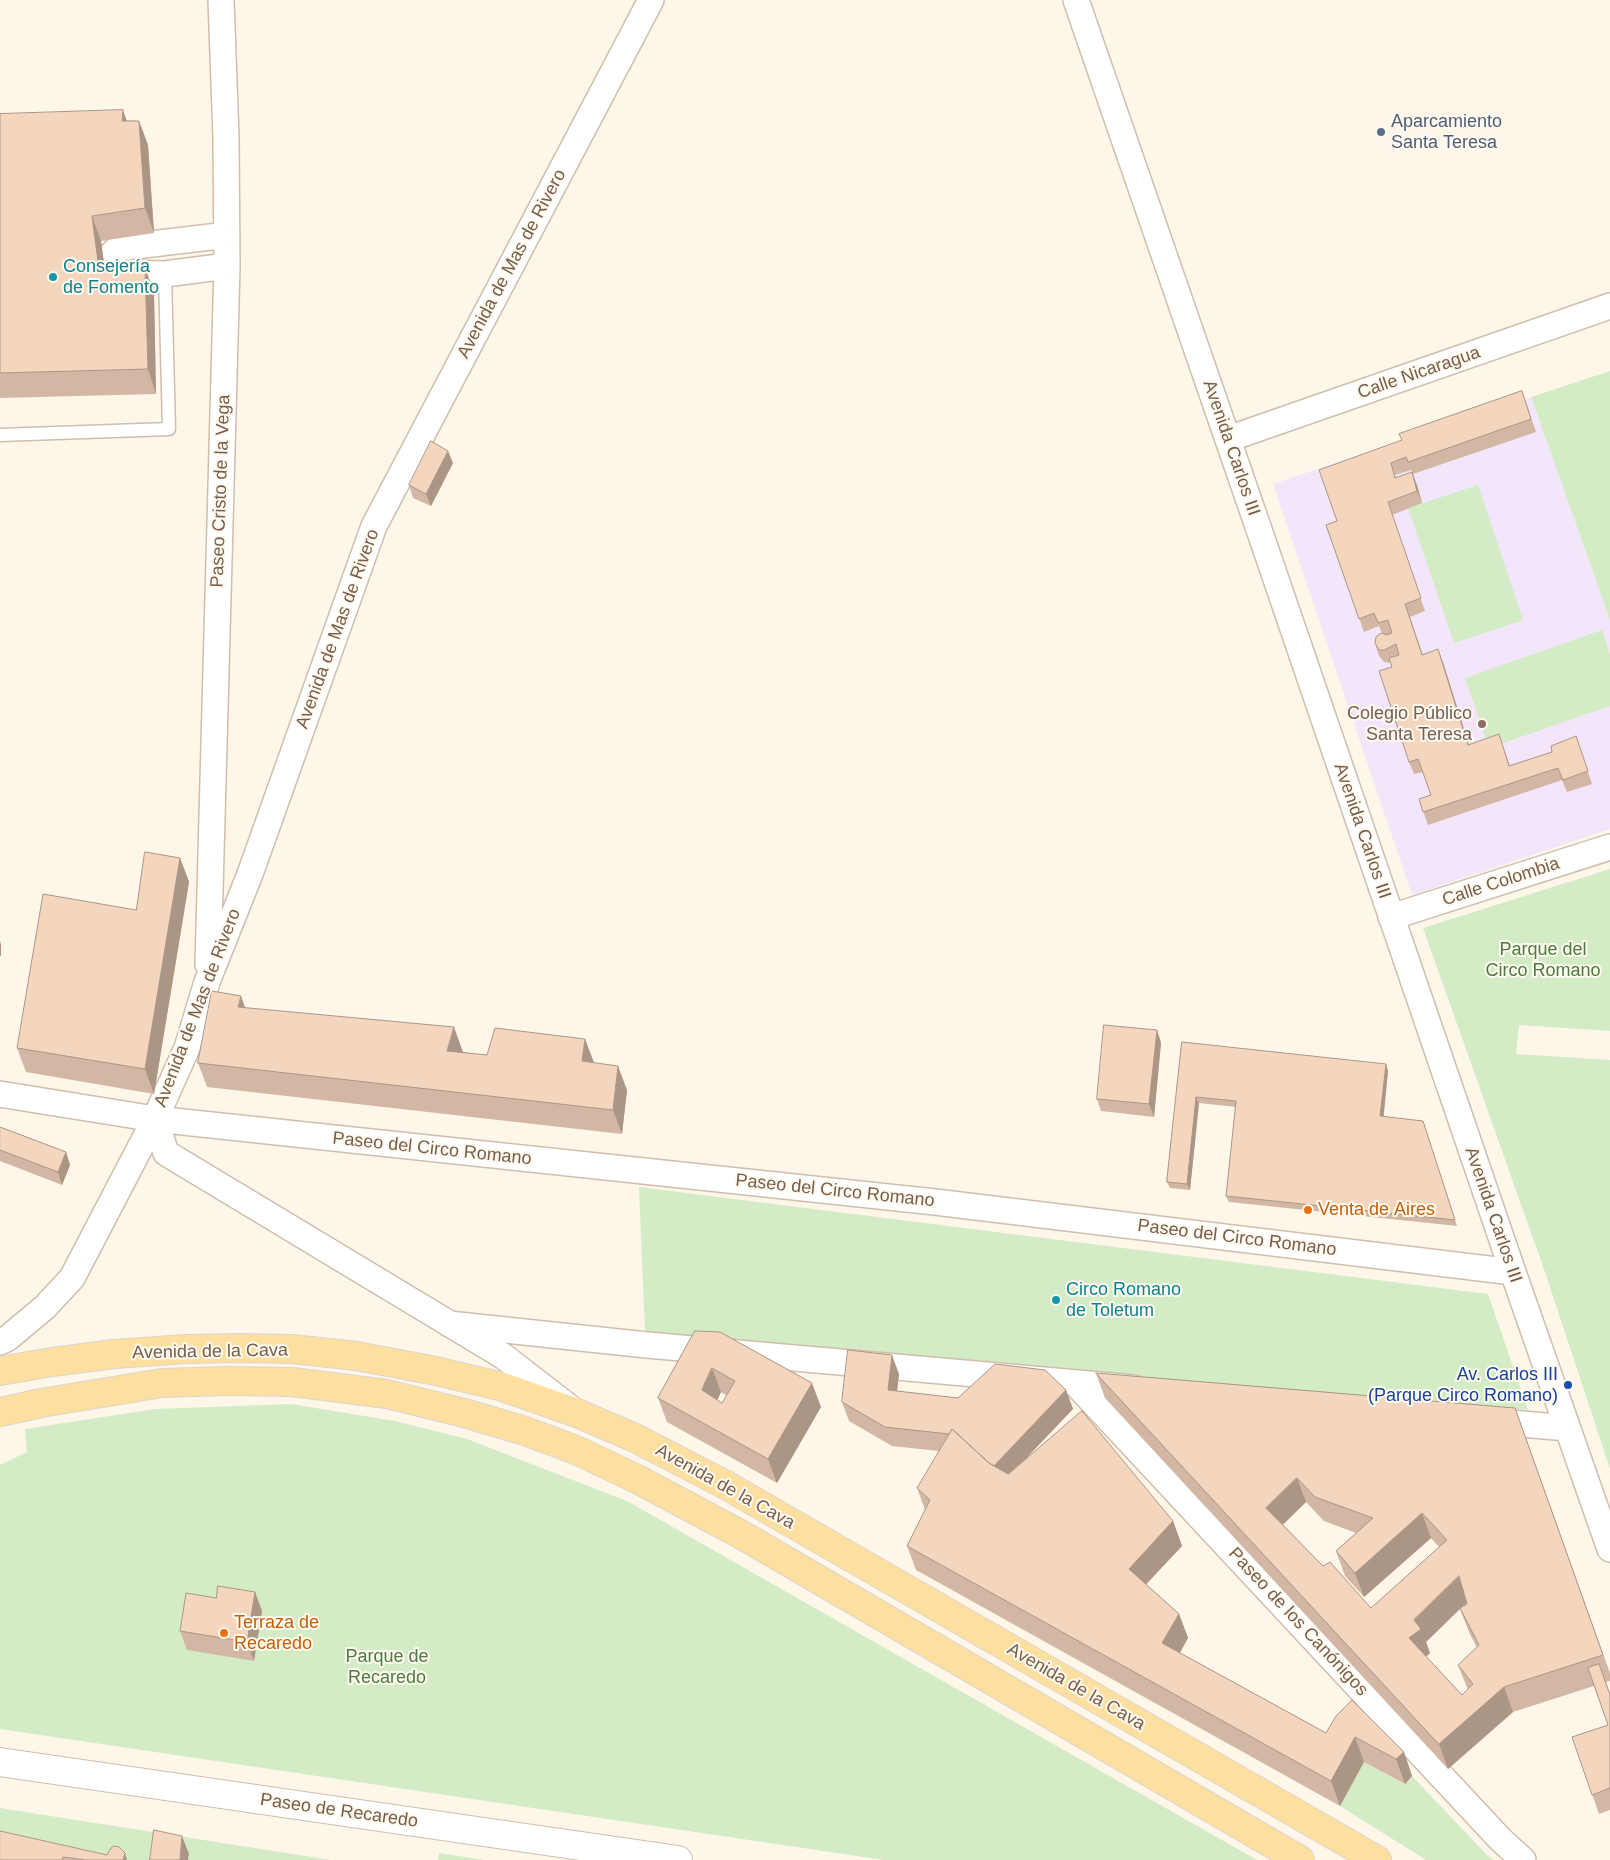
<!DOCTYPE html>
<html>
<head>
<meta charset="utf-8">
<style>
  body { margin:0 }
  canvas { display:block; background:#fdf6e9 }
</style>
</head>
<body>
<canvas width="1610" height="1860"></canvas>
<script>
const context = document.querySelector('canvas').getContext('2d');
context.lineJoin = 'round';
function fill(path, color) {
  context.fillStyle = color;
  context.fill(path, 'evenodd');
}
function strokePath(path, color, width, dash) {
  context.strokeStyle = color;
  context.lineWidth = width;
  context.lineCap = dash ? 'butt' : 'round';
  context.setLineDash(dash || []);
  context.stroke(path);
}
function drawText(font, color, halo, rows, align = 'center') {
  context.font = font + ' Arial,sans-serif';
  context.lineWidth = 4;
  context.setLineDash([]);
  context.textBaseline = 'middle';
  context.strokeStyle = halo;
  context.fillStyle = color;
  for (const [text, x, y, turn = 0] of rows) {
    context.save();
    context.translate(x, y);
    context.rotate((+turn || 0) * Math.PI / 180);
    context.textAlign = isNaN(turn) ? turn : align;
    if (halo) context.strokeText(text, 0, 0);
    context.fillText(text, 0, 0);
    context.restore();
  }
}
fill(new Path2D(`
  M1531 397 1610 620V829L1412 895 1273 484Z`), '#f3e5fa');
fill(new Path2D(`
  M1610 371V620L1531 397Z
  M1478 485 1523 620 1454 643 1408 508Z
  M1602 630 1610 655V706L1489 748 1465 678Z
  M1610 869V1031L1519 1025 1516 1054 1610 1060V1469L1546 1275 1423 928Z
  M639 1187 1488 1294 1528 1410 645 1335Z
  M291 1404 395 1421 467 1439 627 1501 1257 1860H884L0 1729V1465L27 1452 25 1429 155 1409Z
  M1364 1762 1404 1784 1412 1776 1486 1854 1493 1860H1426L1340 1806Z
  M0 1808 331 1860H188L189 1854 160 1860H51L0 1849Z
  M439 1853 485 1860H438Z`), '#d3ecc6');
const service = new Path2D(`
  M0 435 169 429 165 274`);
const minor = new Path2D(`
  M1076 0 1265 547 1513 1272 1610 1549
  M227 235 118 248 104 262 122 273 165 274 227 266
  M1228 439 1610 306
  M1391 917 1610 847
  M208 964 227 266 226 137 221 0
  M0 1094 155 1119 935 1202 1513 1272
  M155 1119 166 1153 503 1356 569 1407
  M449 1324 647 1345 1134 1388
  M0 1342 8 1338 45 1307 72 1278 155 1119 187 1048 207 982 250 874 374 526 651 0
  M1075 1383 1500 1839 1523 1860
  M1488 1421 1567 1428`);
const tertiary = new Path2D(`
  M0 1762 678 1860`);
const primary = new Path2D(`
  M0 1371 52 1362 114 1354 186 1349 239 1348 292 1349 356 1356 436 1371 503 1387 577 1413 635 1438 724 1484 1377 1860
  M0 1412 41 1403 162 1383 226 1381 292 1382 387 1394 464 1413 525 1431 576 1450 639 1480 742 1535 1300 1860`);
strokePath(service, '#d0bead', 15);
strokePath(minor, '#d0bead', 28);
strokePath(tertiary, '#d0bead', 30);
strokePath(primary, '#dcd5d0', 30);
strokePath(service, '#fff', 12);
strokePath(minor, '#fff', 25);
strokePath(tertiary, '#fff', 28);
strokePath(primary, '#fddf9f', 28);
fill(new Path2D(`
  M0 114 139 121 148 145 154 233 101 241 105 269 145 268 154 292 156 394 0 398Z
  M1522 391 1536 432 1413 474 1422 503 1392 515 1425 611 1410 617 1423 655 1438 649 1469 745 1503 747 1510 766 1552 752 1576 736 1592 784 1567 792 1562 780 1428 825 1419 799 1431 795 1423 772 1414 774 1409 762 1392 667 1390 662 1388 663 1384 662 1379 656 1375 643 1382 633 1379 626 1364 632 1326 525 1337 521 1402 440 1399 434ZM1411 470 1412 472 1396 478 1395 475Z
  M453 463 431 506 413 498 409 485Z
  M180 858 189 882 154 1094 26 1072 17 1048Z
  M245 1008 463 1052H462L487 1055 585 1039 594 1063 627 1090 622 1134 207 1087 198 1063Z
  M1157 1030 1161 1043 1154 1117 1101 1111 1097 1099Z
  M1182 1042 1388 1071 1383 1117 1423 1121 1457 1226 1229 1202 1226 1196 1236 1107 1199 1103 1190 1190 1170 1188 1167 1182Z
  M0 1127 66 1152 70 1165 62 1185 0 1161Z
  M695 1331 821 1407 777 1483 667 1422 658 1398ZM721 1392 727 1396 722 1403 717 1400Z
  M1096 1373 1515 1408 1610 1673V1681L1606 1682 1610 1694V1810L1599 1814 1572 1737 1608 1725 1594 1686 1513 1712 1448 1769 1105 1398ZM1306 1502 1324 1521 1356 1533 1336 1551 1345 1576 1364 1597 1431 1538 1439 1547 1371 1608 1323 1566 1283 1525ZM1460 1609 1469 1632 1477 1648 1458 1665 1468 1690 1462 1695 1426 1657 1430 1653 1426 1642Z
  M899 1374 897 1391 958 1398 1066 1390 1073 1409 1023 1461 1173 1521 1182 1546 1146 1584 1179 1614 1188 1638 1180 1653 1326 1733 1336 1716 1404 1752 1412 1776 1405 1784 1364 1762 1340 1806 916 1570 907 1546 925 1510 917 1488 939 1451 892 1446 849 1421 842 1402Z
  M255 1592 262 1611 254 1661 187 1650 180 1631 216 1598Z
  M0 1831 127 1860H0Z`), '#d2b8a4');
fill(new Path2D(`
  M123 110 132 135 122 121Z
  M139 121 148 145 154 233 145 208Z
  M92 216 101 241 108 294 99 269Z
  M145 268 154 292 156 394 148 369Z
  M448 451 453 463 431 506 426 494Z
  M1412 472 1417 485 1422 503 1417 491Z
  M1438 649 1443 662 1473 758 1468 745Z
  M180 858 189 882 154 1094 145 1069Z
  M0 941 1 945V955L0 957Z
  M241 996 250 1021 238 1007Z
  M454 1027 463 1052 456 1075 447 1051Z
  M1157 1030 1161 1043 1154 1117 1149 1104Z
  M585 1039 594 1063 582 1061Z
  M1386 1064 1388 1071 1383 1123 1380 1116Z
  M618 1066 627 1090 622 1134 613 1110Z
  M1196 1097 1199 1103 1190 1190 1187 1184Z
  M66 1152 70 1165 62 1185 58 1172Z
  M892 1355 899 1374 895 1409 888 1390Z
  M712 1368 721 1392 711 1415 702 1390Z
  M812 1383 821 1407 777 1483 768 1459Z
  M1066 1390 1073 1409 998 1488 991 1469Z
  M1297 1478 1306 1502 1275 1532 1266 1508Z
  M1422 1513 1431 1538 1364 1597 1355 1573Z
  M1173 1521 1182 1546 1138 1593 1129 1569Z
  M1459 1576 1468 1601 1426 1642 1430 1653 1418 1663 1409 1638 1414 1620Z
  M255 1592 262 1611 254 1661 247 1642Z
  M1179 1614 1188 1638 1171 1668 1162 1643Z
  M1504 1687 1513 1712 1448 1769 1439 1744Z
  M1355 1737 1364 1762 1340 1806 1331 1781Z
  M1404 1752 1412 1776 1405 1784 1396 1759Z
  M182 1836 189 1854 188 1860H180Z
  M125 1853 127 1860H123Z`), '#ab9686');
const building = new Path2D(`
  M123 110 122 121H139L145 208 92 216 99 269 145 268 148 369 0 373V114Z
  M1522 391 1531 419 1408 462 1406 457 1391 463 1395 478 1412 472 1417 491 1388 502 1421 598 1405 604 1422 655 1438 649 1468 745 1499 734 1509 766 1552 752 1551 746 1576 736 1588 771 1563 780 1558 768 1423 812 1419 799 1431 795 1418 759 1409 762 1379 671 1392 667 1389 658 1399 655 1396 644 1384 650H1379L1375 643 1376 637 1381 633 1387 635 1392 633 1388 620 1378 623 1374 613 1359 619 1326 525 1337 521 1319 470 1402 440 1399 434Z
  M431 441 448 451 426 494 409 485Z
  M145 852 180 858 145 1069 17 1048 43 894 136 910Z
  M212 991 241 996 238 1007 454 1027 447 1051 487 1055 495 1028 585 1039 582 1061 618 1066 613 1110 198 1063Z
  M1104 1025 1157 1030 1149 1104 1097 1099Z
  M1182 1042 1386 1064 1380 1116 1423 1121 1455 1220 1226 1196 1236 1101 1196 1097 1187 1184 1167 1182Z
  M0 1127 66 1152 58 1172 0 1150Z
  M695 1331 720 1332 812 1383 768 1459 658 1398ZM712 1368 735 1381 722 1403 702 1390Z
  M848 1350 892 1355 888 1390 958 1398 995 1364 1045 1370 1066 1390 994 1466 989 1463 952 1429 949 1434 885 1427 842 1402Z
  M1096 1373 1515 1408 1603 1655 1504 1687 1439 1744ZM1297 1478 1315 1497 1373 1518 1336 1551 1355 1573 1422 1513 1447 1540 1371 1608 1330 1562 1323 1566 1266 1508ZM1459 1576 1467 1604 1460 1608 1479 1645 1458 1665 1473 1684 1462 1695 1409 1638 1421 1629 1414 1620Z
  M1082 1411 1173 1521 1129 1569 1179 1614 1162 1643 1326 1733 1336 1716 1352 1700 1404 1752 1396 1759 1355 1737 1331 1781 907 1546 930 1500 917 1488 952 1429 989 1463 1008 1474Z
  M218 1586 255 1592 247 1642 180 1631 186 1593 216 1598Z
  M1599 1664 1610 1695V1788L1592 1795 1572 1737 1608 1725 1588 1668Z
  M154 1830 182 1836 180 1860H150Z
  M0 1831 107 1855 111 1848 114 1846 119 1847 125 1853 123 1860H85L63 1857 62 1860H0Z`);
fill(building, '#f4d6bf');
strokePath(building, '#ab9686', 1);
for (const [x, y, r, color] of [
  [1381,132,5,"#5c6f8a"],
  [53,277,5,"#0f9aa8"],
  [1482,724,5,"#8d6e63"],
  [1308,1210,5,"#e8710a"],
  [1056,1300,5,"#0f9aa8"],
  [1568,1385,5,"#1a4fb4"],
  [224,1633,5,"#e8710a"]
]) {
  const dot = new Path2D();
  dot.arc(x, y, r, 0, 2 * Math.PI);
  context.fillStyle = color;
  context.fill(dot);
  strokePath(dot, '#fffaf0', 2);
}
drawText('18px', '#4e5e75', '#fffaf0', [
  ["Aparcamiento",1391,122],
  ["Santa Teresa",1391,143]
], 'left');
drawText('18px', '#795d4b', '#fffaf0', [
  ["Avenida de Mas de Rivero",512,264,-62],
  ["Calle Nicaragua",1419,373,-19],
  ["Avenida Carlos III",1231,448,71],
  ["Paseo Cristo de la Vega",221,491,-88],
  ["Avenida de Mas de Rivero",338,629,-70],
  ["Avenida Carlos III",1362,831,71],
  ["Calle Colombia",1501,882,-18],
  ["Avenida de Mas de Rivero",198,1008,-69],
  ["Paseo del Circo Romano",432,1149,6],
  ["Paseo del Circo Romano",835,1191,6],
  ["Avenida Carlos III",1493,1215,71],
  ["Paseo del Circo Romano",1237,1238,7],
  ["Avenida de la Cava",210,1352,-1],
  ["Avenida de la Cava",725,1487,29],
  ["Paseo de los Canónigos",1298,1622,47],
  ["Avenida de la Cava",1076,1687,30],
  ["Paseo de Recaredo",339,1811,8]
]);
drawText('18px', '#0d838f', '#fffaf0', [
  ["Consejería",63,267],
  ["de Fomento",63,288],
  ["Circo Romano",1066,1290],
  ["de Toletum",1066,1311]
], 'left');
drawText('18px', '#785e54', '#fffaf0', [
  ["Colegio Público",1472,714],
  ["Santa Teresa",1472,735]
], 'right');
drawText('18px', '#4d7a3f', '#fffaf0', [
  ["Parque del",1543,950],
  ["Circo Romano",1543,971],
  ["Parque de",387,1657],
  ["Recaredo",387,1678]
]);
drawText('18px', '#c56008', '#fffaf0', [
  ["Venta de Aires",1318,1210],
  ["Terraza de",234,1623],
  ["Recaredo",234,1644]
], 'left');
drawText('18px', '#164399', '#fffaf0', [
  ["Av. Carlos III",1558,1375],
  ["(Parque Circo Romano)",1558,1396]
], 'right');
</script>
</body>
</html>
